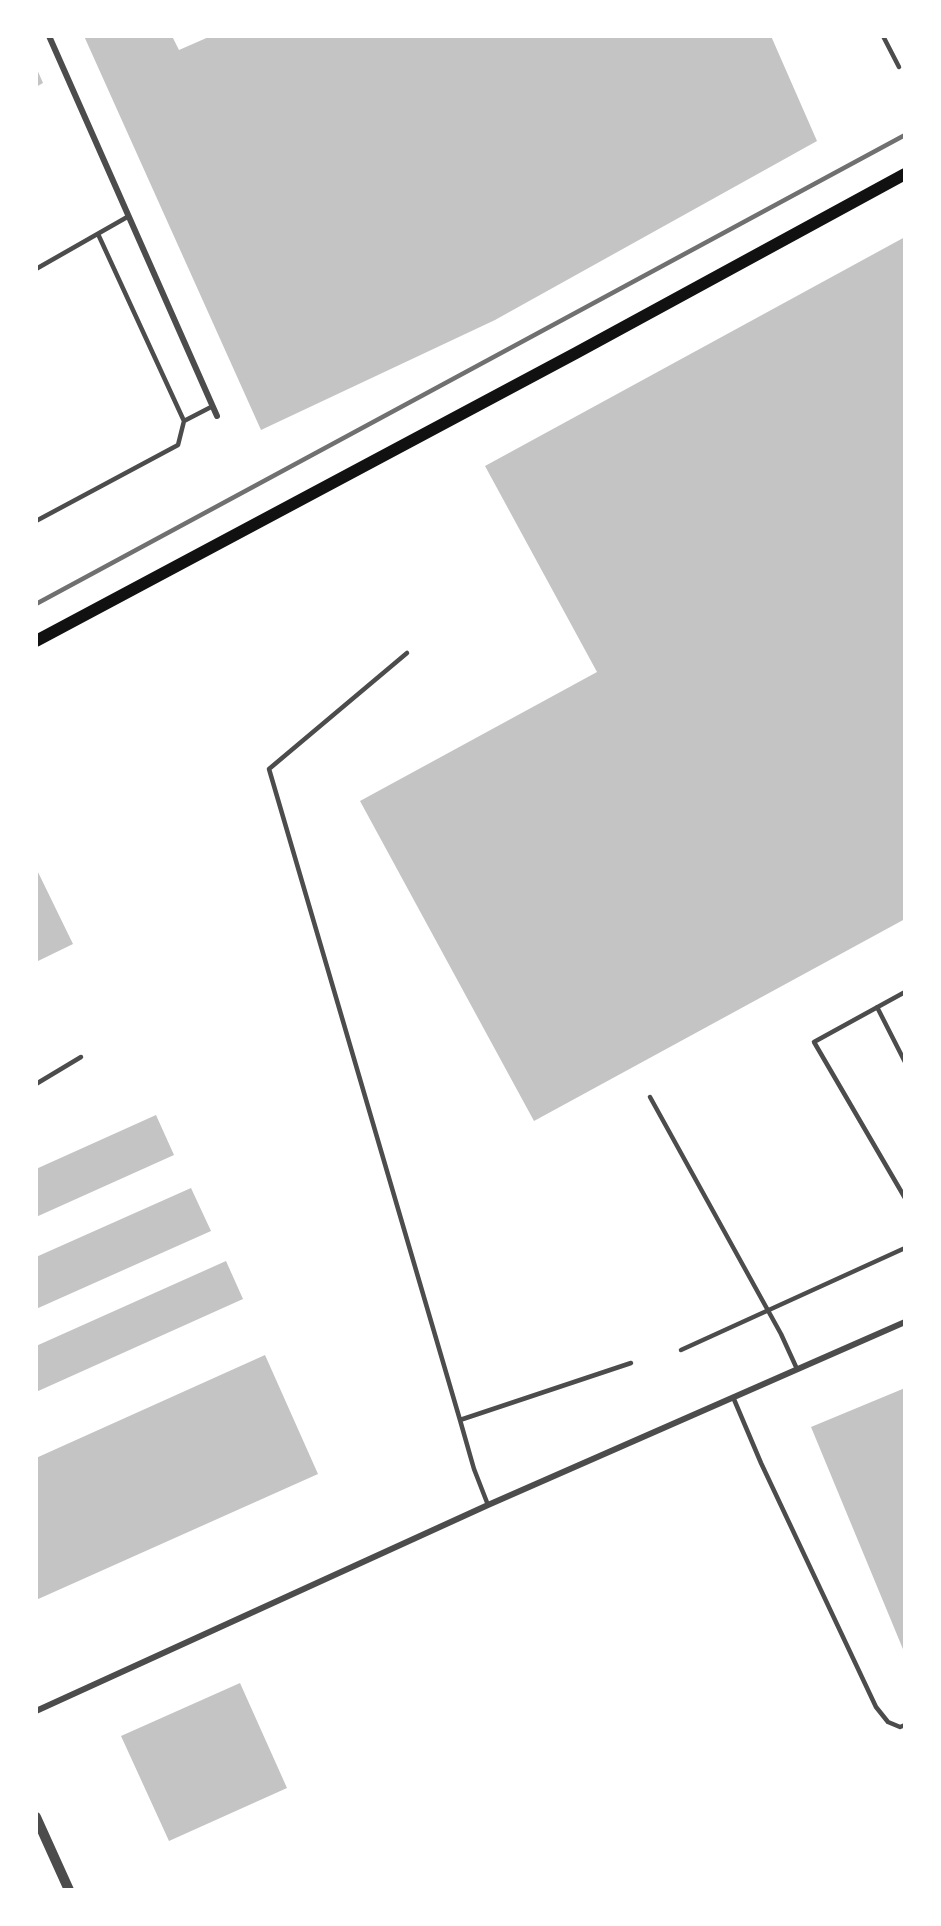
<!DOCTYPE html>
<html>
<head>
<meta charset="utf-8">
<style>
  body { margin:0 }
  #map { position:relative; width:941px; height:1926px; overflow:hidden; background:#fff; font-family:"Golos Text",sans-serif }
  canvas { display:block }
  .frame { position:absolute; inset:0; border:38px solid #fff; pointer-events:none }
</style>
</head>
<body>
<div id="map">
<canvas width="941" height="1926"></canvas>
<div class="frame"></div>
</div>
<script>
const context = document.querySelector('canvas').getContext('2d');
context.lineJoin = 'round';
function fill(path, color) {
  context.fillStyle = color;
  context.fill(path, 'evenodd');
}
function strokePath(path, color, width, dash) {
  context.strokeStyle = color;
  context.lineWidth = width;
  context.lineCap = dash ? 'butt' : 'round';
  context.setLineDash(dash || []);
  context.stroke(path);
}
fill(new Path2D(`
  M84 36H172L179 50 211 36H771L817 141 495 320 261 430Z
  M36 67 43 83 36 87Z
  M905 237V919L534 1121 360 801 597 672 485 466Z
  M36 868 73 944 36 962Z
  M156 1115 174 1155 36 1217V1169Z
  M191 1188 211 1231 36 1309V1257Z
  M226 1261 243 1299 36 1392V1346Z
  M265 1355 318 1474 36 1600V1458Z
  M905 1388V1654L811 1427Z
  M240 1683 287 1788 169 1841 121 1736Z`), '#c4c4c4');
strokePath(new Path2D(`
  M883 36 899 67
  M98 234 184 421
  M36 269 129 216
  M36 521 178 445 184 421 213 406
  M407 653 269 769 460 1420 474 1469 488 1505
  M905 992 814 1042 905 1198
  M877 1007 905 1062
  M36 1084 81 1057
  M650 1097 781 1334 797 1369
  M681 1350 905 1248
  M733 1397 761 1463 876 1707 888 1722 900 1727 905 1725
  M460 1420 631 1363`), '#4c4c4c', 4.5);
strokePath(new Path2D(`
  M49 36 217 416
  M36 1711 488 1505 905 1322`), '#4c4c4c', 6);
strokePath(new Path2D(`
  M36 1817 69 1890`), '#4c4c4c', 10);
strokePath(new Path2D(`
  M36 641 576 353 905 174`), '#111', 12);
strokePath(new Path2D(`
  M36 604 905 135`), '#707070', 4.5);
</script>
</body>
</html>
